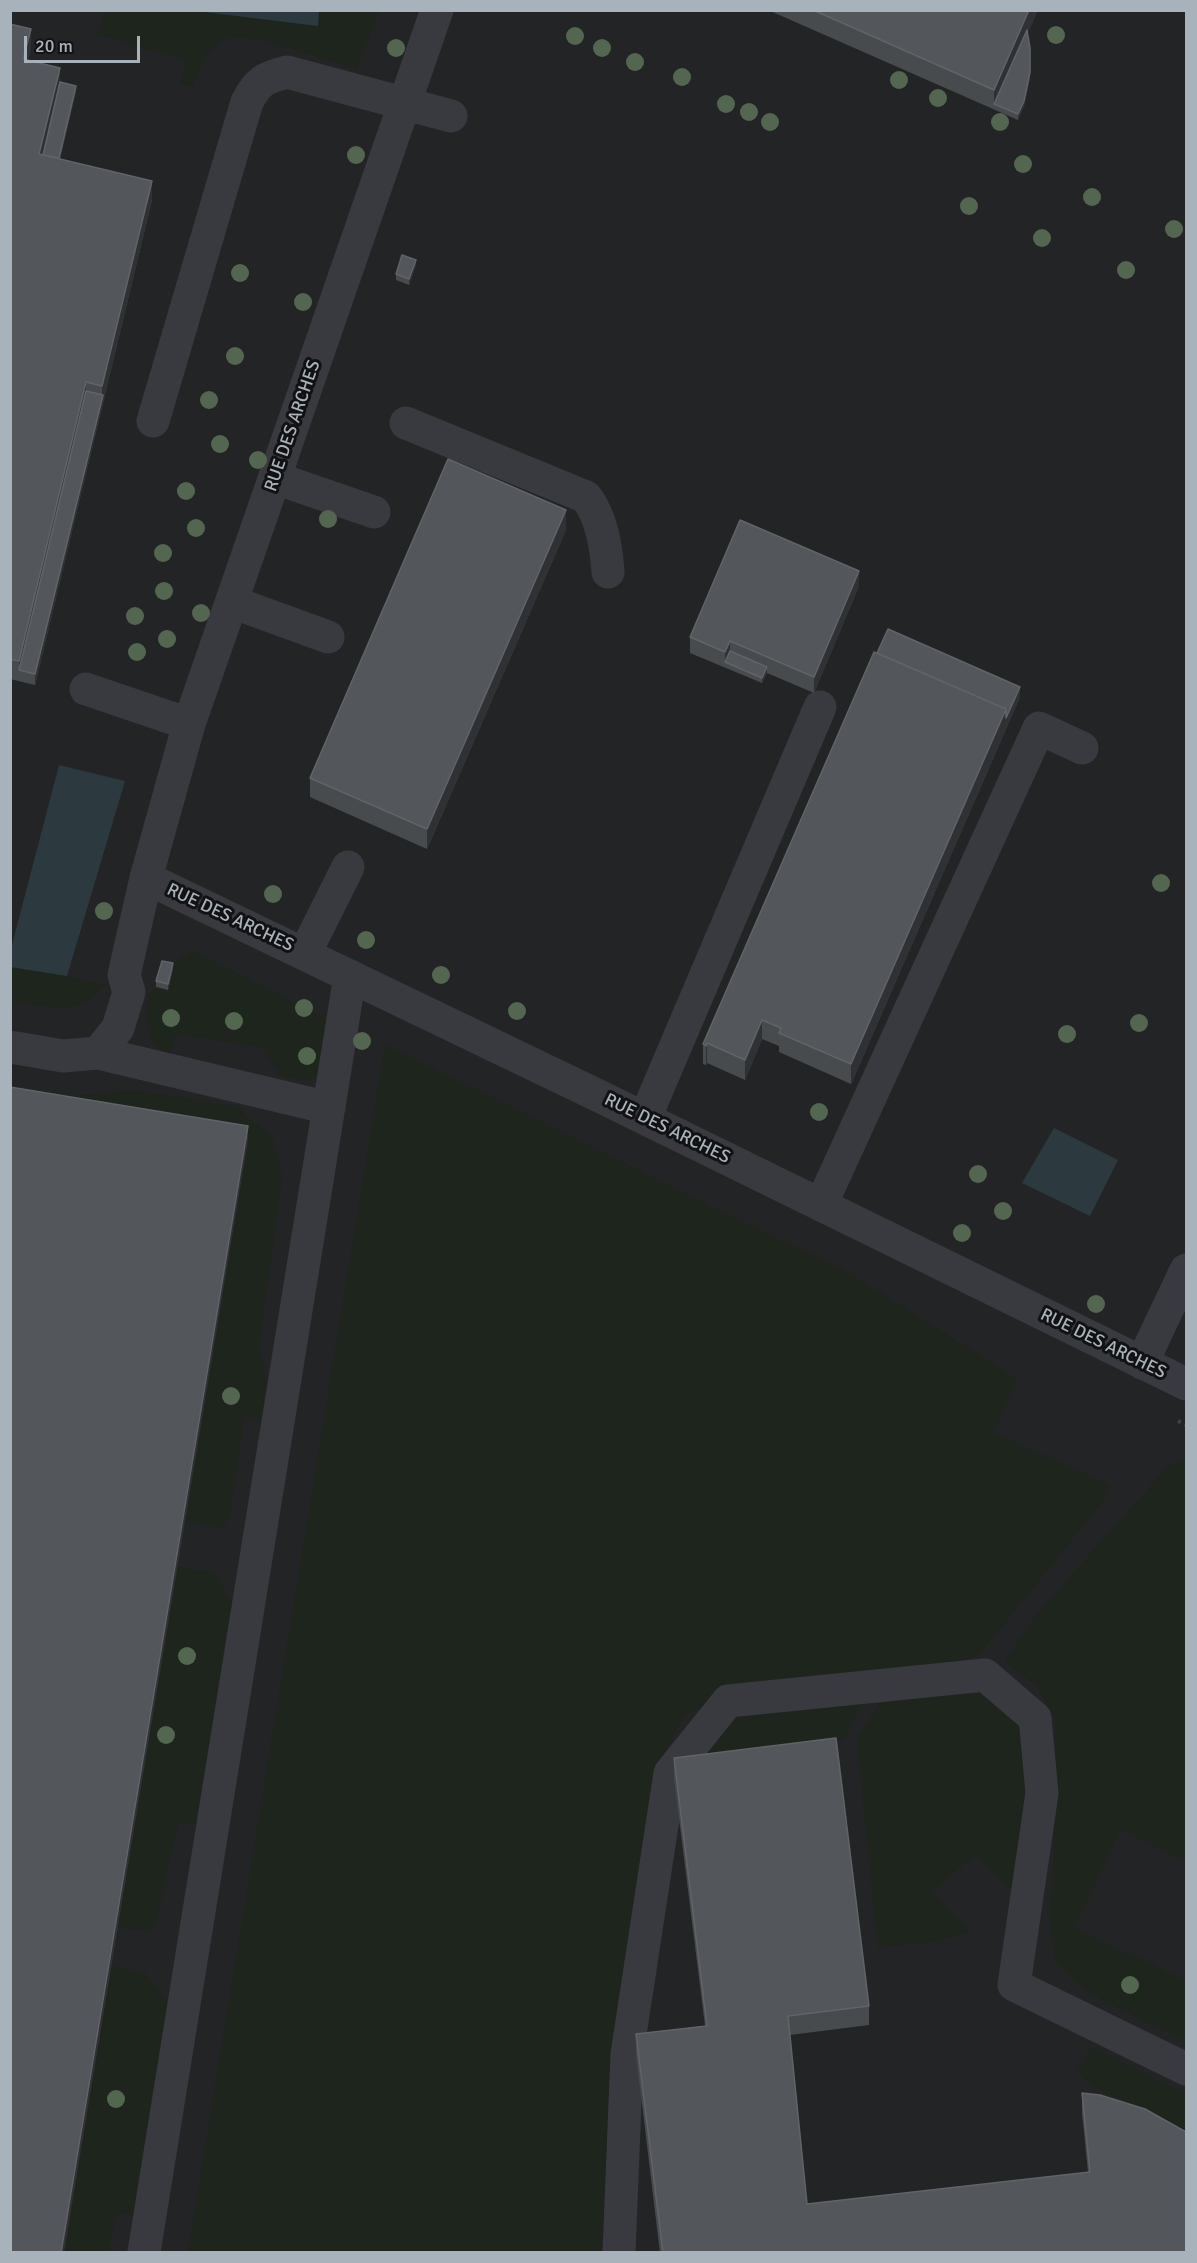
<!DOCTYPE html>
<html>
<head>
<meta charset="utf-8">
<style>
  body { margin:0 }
  #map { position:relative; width:1197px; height:2263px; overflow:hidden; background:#171719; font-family:Signika,sans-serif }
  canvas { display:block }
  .frame { position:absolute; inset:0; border:12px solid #a8b2ba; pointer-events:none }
  .scale { position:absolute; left:24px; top:36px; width:116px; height:27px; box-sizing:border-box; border:3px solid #a8b2ba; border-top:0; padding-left:8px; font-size:18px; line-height:21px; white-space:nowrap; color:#a8b2ba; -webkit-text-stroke:4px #121214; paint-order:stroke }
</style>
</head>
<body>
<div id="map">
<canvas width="1197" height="2263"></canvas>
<div class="frame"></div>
<div class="scale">20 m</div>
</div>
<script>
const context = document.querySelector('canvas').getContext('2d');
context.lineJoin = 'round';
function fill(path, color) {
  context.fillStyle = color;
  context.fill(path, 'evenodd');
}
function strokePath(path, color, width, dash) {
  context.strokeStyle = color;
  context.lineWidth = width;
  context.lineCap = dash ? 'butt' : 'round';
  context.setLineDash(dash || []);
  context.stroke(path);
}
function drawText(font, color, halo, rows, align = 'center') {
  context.font = font + ' Signika,sans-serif';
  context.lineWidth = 6;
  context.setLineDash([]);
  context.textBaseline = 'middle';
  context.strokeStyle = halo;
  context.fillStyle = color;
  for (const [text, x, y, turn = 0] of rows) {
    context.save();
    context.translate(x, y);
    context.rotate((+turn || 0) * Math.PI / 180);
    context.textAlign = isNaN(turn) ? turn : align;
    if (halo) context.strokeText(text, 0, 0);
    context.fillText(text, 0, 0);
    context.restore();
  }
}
fill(new Path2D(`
  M11 11H1186V2252H11Z`), '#232426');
fill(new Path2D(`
  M103 11H196L317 26 319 11H379L357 69C335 63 248 32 231 37 209 42 200 67 193 86L180 84 187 61 97 34 106 12Z
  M194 951 332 1022 320 1073 309 1080 281 1076 262 1047 175 1034 170 1056C145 1044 147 1021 147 996L156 987 168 989 172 964Z
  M10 967 67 976 105 985C79 1018 47 1006 11 1001Z
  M385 1045 854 1276 1017 1379 993 1433 1109 1484 1106 1497 980 1654 946 1667 760 1683 684 1715 662 1757 611 2064 602 2252H188Z
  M10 1087 77 1096 133 1090 237 1107 272 1138 282 1177 259 1348 270 1395 267 1421 244 1417 230 1517 220 1528 185 1521 11 1103Z
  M1186 1458V1862L1121 1829 1074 1928 1186 1981V2041L1087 1992 1056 1961 1050 1922 1054 1863 1055 1721 1038 1686 1005 1662 1032 1620 1168 1466Z
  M177 1567 213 1572 234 1605 195 1824 179 1822 155 1924 150 1931 118 1927Z
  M985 1688 1019 1716 1029 1821 1018 1897 976 1854 932 1891 970 1931 935 1942 878 1947 857 1739 881 1701Z
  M862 1701 844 1740 698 1759 737 1717Z
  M112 1965 145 1973 167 2002 136 2215 116 2213 109 2252H64Z
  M1092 2047 1186 2094V2134L1163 2118 1090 2085 1077 2071Z`), '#1d251c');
fill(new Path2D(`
  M196 11H319L318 26Z
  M59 765 125 781 67 976 10 967 12 945Z
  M1054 1128 1118 1160 1090 1216 1022 1183Z`), '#2c3a3f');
strokePath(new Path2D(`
  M1178 1421 1186 1425`), '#3d4246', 4, [3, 4.5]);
strokePath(new Path2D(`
  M153 421 247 102C258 81 264 78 287 72L451 116
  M406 423 586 497C602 518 606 546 608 572
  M275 478 374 512
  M232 602 328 637
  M86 689 189 724
  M146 878 599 1096 1186 1384
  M305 953 348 867
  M10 1047 63 1056 98 1053 118 1028 129 992 124 975 146 878 189 724 437 10
  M98 1053 329 1108
  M645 1118 820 707
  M821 1205 1039 728 1082 748
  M1142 1363 1186 1270
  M144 2252 350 976
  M619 2252 627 2054 670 1773 728 1701 985 1675 1035 1718 1042 1793 1014 1985 1186 2069`), '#383a3f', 33);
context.fillStyle = '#536650';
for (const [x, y] of [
  [1056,35],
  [575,36],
  [396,48],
  [602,48],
  [635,62],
  [682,77],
  [899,80],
  [938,98],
  [726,104],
  [749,112],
  [770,122],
  [1000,122],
  [356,155],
  [1023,164],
  [1092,197],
  [969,206],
  [1174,229],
  [1042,238],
  [1126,270],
  [240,273],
  [303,302],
  [235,356],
  [209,400],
  [220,444],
  [258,460],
  [186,491],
  [328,519],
  [196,528],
  [163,553],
  [164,591],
  [201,613],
  [135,616],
  [167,639],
  [137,652],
  [1161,883],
  [273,894],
  [104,911],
  [366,940],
  [441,975],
  [304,1008],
  [517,1011],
  [171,1018],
  [234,1021],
  [1139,1023],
  [1067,1034],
  [362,1041],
  [307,1056],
  [819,1112],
  [978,1174],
  [1003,1211],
  [962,1233],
  [1096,1304],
  [231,1396],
  [187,1656],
  [166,1735],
  [1130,1985],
  [116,2099]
]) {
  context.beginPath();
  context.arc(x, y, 9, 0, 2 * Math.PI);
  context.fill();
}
fill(new Path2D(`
  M768 10H1038L1027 34 1030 78 1024 106 1018 120Z
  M10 24 31 48 28 60 60 82 76 91 60 159 152 200 35 685 10 679Z
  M416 265 409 285 396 280V274Z
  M566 530 427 849 310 797V778Z
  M859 586 814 693 767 673 762 683 690 653V637Z
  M1020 697 851 1084 779 1052V1046L762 1039 745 1080 707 1063 706 1065 703 1064V1044Z
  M173 969 168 990 156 987V981Z
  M674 1758 869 2006V2025L790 2035 807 2204 1088 2172 1082 2113V2093L1186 2253H660L636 2054V2034L705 2026 674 1778Z`), '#484b4e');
fill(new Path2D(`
  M1029 10H1038L996 105 994 104V90Z
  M31 29V48L23 79V59Z
  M60 68V88L41 168 39 154Z
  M1030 72V78L1024 106 1018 120V114Z
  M76 86V91L55 177V172Z
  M152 181V200L35 685V674L102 395V386Z
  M416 260V265L409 285V279Z
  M86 382V402L19 670V661Z
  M566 510V530L427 849V829Z
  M859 571V586L814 693V677Z
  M730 641V657L725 662V667V652Z
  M767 667V673L762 683V678Z
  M1020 687V697L851 1084V1064L1006 709Z
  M173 963V969L168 990V984Z
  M762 1020V1039L745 1080V1060Z
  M707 1043V1063L706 1065V1046Z
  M248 1126V1141L64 2253H61Z`), '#303134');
const building = new Path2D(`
  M813 10H1029L994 90Z
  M10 24 31 29 23 59 60 68 39 154 152 181 102 386 86 382 19 661 10 659Z
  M1027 30 1030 48V72L1024 101 1018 114 994 104Z
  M60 82 76 86 59 158 43 155Z
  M402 255 416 260 409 279 396 274Z
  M86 391 103 395 35 674 19 670Z
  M448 459 566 510 427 829 310 778Z
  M740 520 859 571 814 677 730 641 725 652 690 637Z
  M888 629 1020 687 1006 718V709L877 653Z
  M730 651 767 667 762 678 725 662Z
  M874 652 1006 709 851 1064 779 1033 781 1028 762 1020 745 1060 707 1043 706 1046 703 1044Z
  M162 961 173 963 168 984 156 981Z
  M10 1087 248 1126 61 2253H10Z
  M836 1738 869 2006 788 2016 807 2204 1090 2172 1082 2093 1100 2095 1145 2109 1186 2132V2253H663L636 2034 707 2026 674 1758Z`);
fill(building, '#53565a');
strokePath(building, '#606469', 1.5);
drawText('18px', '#a8b2ba', '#121214', [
  ["RUE DES ARCHES",293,426,-71],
  ["RUE DES ARCHES",230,918,25],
  ["RUE DES ARCHES",667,1129,26],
  ["RUE DES ARCHES",1103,1344,26]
]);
</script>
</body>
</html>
